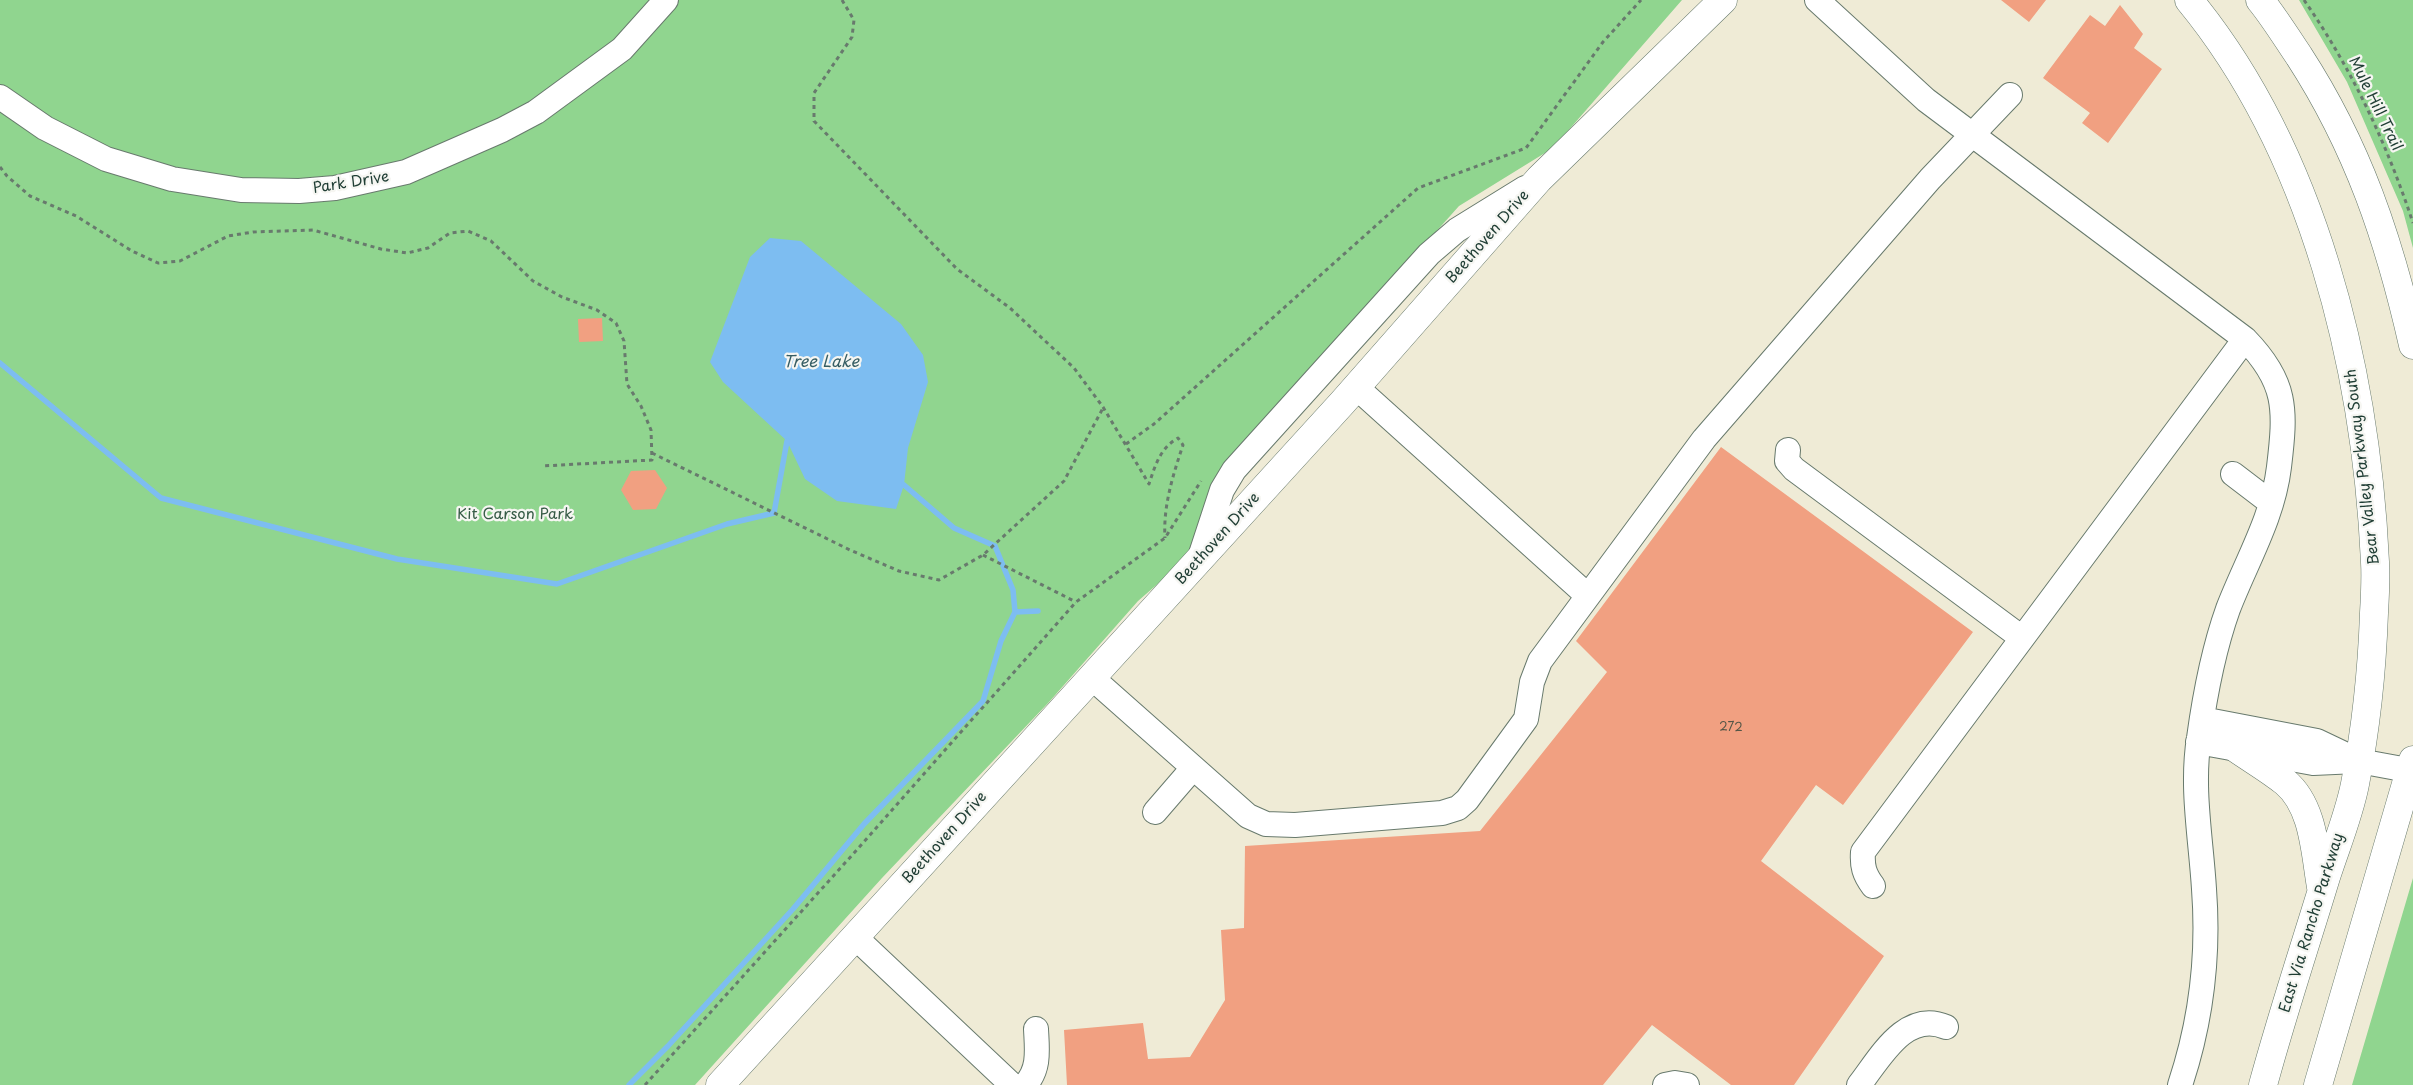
<!DOCTYPE html>
<html>
<head>
<meta charset="utf-8">
<style>
  body { margin:0 }
  canvas { display:block; background:#efebd6 }
</style>
</head>
<body>
<canvas width="2413" height="1085"></canvas>
<script>
const context = document.querySelector('canvas').getContext('2d');
context.lineJoin = 'round';
function fill(path, color) {
  context.fillStyle = color;
  context.fill(path, 'evenodd');
}
function strokePath(path, color, width, dash) {
  context.strokeStyle = color;
  context.lineWidth = width;
  context.lineCap = dash ? 'butt' : 'round';
  context.setLineDash(dash || []);
  context.stroke(path);
}
function drawText(font, color, halo, rows, align = 'center') {
  context.font = font + ' "Playpen Sans",sans-serif';
  context.lineWidth = 4.5;
  context.setLineDash([]);
  context.textBaseline = 'middle';
  context.strokeStyle = halo;
  context.fillStyle = color;
  for (const [text, x, y, turn = 0] of rows) {
    context.save();
    context.translate(x, y);
    context.rotate((+turn || 0) * Math.PI / 180);
    context.textAlign = isNaN(turn) ? turn : align;
    if (halo) context.strokeText(text, 0, 0);
    context.fillText(text, 0, 0);
    context.restore();
  }
}
fill(new Path2D(`
  M0 0H1682L1553 148 1459 206 1231 461 1192 554 1138 601 1049 702 882 878 695 1085H0Z
  M2299 0H2413V248L2403 211 2347 82Z
  M2413 878V1085H2352Z`), '#90d58f');
fill(new Path2D(`
  M770 238 801 241 901 324 923 355 928 382 908 448 904 485 896 509 837 501 805 479 787 441 723 382 710 362 750 257Z`), '#7dbdf1');
strokePath(new Path2D(`
  M0 363 161 498 397 559 557 584 727 524 774 513 787 441
  M1015 612 1038 611
  M629 1085 668 1046 793 909 864 824 983 701 1001 641 1015 612 1013 590 995 546 954 528 904 485`), '#7dbdf1', 5.5);
fill(new Path2D(`
  M2001 0H2046L2029 22Z
  M2120 5 2143 34 2134 48 2162 69 2108 143 2082 123 2090 113 2043 78 2090 15 2105 26Z
  M602 318 603 341 579 342 578 319Z
  M1721 447 1973 632 1843 805 1816 785 1761 861 1884 956 1794 1085H1731L1652 1025 1603 1085H1067L1064 1030 1143 1023 1148 1059 1190 1057 1225 1000 1221 930 1244 928 1245 846 1480 831 1607 672 1576 641Z
  M655 470 667 488 656 509 633 510 621 490 631 471Z`), '#f1a081');
const minor = new Path2D(`
  M1817 0 1926 100 2245 339C2287 382 2286 409 2279 467 2273 518 2246 562 2228 609 2213 651 2205 694 2199 738 2191 788 2201 839 2204 889 2209 955 2201 1022 2180 1085
  M0 97 45 128 106 159 172 179 241 190 299 191 335 188 406 172 502 130 536 112 622 49 666 0
  M1356 387 1588 596
  M1788 450 1787 461 1794 469 2022 638
  M2233 474 2271 503
  M1200 557 1222 490 1234 470 1429 254 1457 230 1525 188
  M1091 677 1248 816 1266 824 1295 825 1442 813 1458 808 1467 800 1526 719 1532 682 1540 661 1704 439 1930 179 2010 95
  M2202 719 2317 741 2359 761 2413 771
  M2198 742 2313 763 2357 761
  M1155 812 1193 768
  M1873 886C1864 874 1862 866 1863 852L2245 339
  M855 937 1012 1085
  M1025 1085C1040 1069 1037 1050 1036 1029
  M1665 1085 1675 1083 1687 1085
  M1859 1085C1879 1060 1905 1009 1946 1027`);
const major = new Path2D(`
  M2189 0C2314 152 2366 369 2375 562 2376 579 2375 596 2374 613 2372 670 2366 728 2355 784 2349 815 2336 846 2326 877 2305 946 2282 1015 2263 1085
  M2260 0C2274 17 2286 37 2299 56 2358 147 2389 239 2413 345
  M2237 749C2253 760 2270 770 2285 782 2314 806 2315 853 2321 887
  M720 1085 1343 402 1539 179 1723 0
  M2318 1085 2413 760`);
strokePath(minor, '#687a6d', 26);
strokePath(major, '#687a6d', 29);
strokePath(new Path2D(`
  M842 0 854 20 852 37 814 93V121L957 269 1010 308 1074 368 1103 407 1149 484C1155 466 1160 448 1178 438L1183 445C1173 475 1163 506 1165 538
  M2304 0C2352 69 2387 144 2413 223
  M0 167 7 176 30 196 76 216 132 251 158 263 180 261 228 236 253 232 313 230 381 249 407 253 428 248 450 233 468 231 491 241 533 281 562 297 597 310 616 323 624 341 627 384 641 406 651 430 652 460 542 466
  M1126 444 1154 424 1418 188 1526 148 1603 42 1641 0
  M652 453 850 550 899 571 939 580 983 555 1064 481 1103 408
  M983 555 1076 602
  M645 1085 854 853 1076 602 1165 538 1201 481`), '#687a6d', 3, [4, 4]);
strokePath(minor, '#fff', 24);
strokePath(major, '#fff', 28);
drawText('12px', '#545647', null, [
  ["272",1731,728]
]);
drawText('15px', '#1f3d34', '#f6f6f2', [
  ["Mule Hill Trail",2375,104,64],
  ["Park Drive",351,183,-9],
  ["Beethoven Drive",1488,237,-49],
  ["Bear Valley Parkway South",2363,467,-97],
  ["Beethoven Drive",1218,539,-48],
  ["Beethoven Drive",945,838,-48],
  ["East Via Rancho Parkway",2312,923,-73]
]);
drawText('15px', '#365b46', '#f6f6f2', [
  ["Kit Carson Park",515,515]
]);
drawText('italic 16px', '#365d63', '#f6f6f2', [
  ["Tree Lake",821,363]
]);
</script>
</body>
</html>
